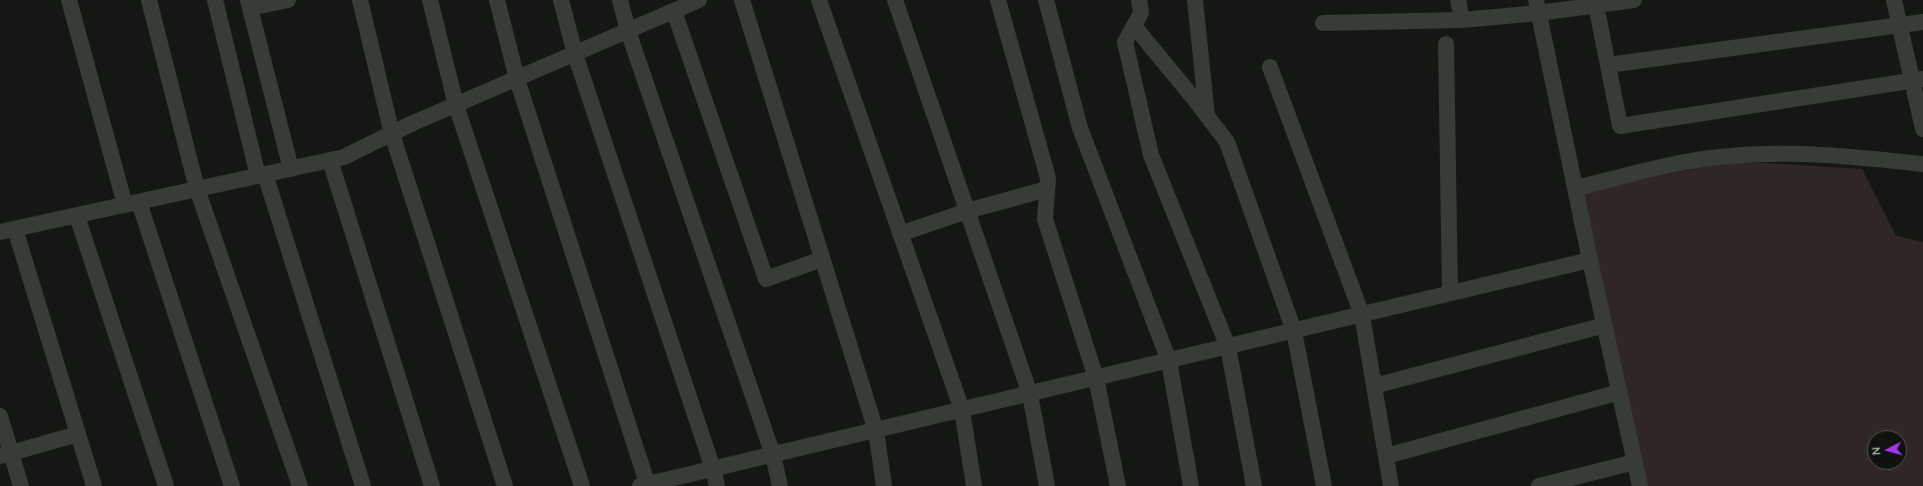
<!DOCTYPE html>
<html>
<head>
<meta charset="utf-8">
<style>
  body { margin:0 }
  #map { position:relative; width:1923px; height:486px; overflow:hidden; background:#151715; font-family:Quicksand,sans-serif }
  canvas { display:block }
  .north { position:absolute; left:1867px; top:430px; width:40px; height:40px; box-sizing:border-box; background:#101210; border:1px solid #4f544c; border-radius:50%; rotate:264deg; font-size:11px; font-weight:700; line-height:16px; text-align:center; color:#adb7a7 }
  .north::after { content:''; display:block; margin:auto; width:14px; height:18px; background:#a336ee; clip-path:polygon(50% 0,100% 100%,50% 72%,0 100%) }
</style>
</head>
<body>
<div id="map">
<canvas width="1923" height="486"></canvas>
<div class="north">N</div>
</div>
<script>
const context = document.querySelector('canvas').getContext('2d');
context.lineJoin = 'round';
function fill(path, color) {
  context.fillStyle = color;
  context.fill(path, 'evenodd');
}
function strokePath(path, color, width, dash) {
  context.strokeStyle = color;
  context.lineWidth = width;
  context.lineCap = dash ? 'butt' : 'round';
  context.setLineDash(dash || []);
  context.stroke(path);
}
fill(new Path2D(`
  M1734 161 1862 169 1896 236 1923 242V486H1641L1576 192ZM1875 438H1899V462H1875Z`), '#2f2625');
strokePath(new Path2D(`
  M69 0 125 205
  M149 0 197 189 300 486
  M215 0 258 176
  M248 0 291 169
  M360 0 392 134 505 486
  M430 0 456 105 582 486
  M497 0 517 79 648 486
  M561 0 575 54 713 469 717 486
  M620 0 628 31 773 455 780 486
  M742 0 876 431 884 486
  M819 0 962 410 974 486
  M895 0 1030 394 1047 486
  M998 0 1048 178 1045 219 1096 378 1118 486
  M1046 0 1080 128 1169 361 1191 486
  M1139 0 1141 13 1125 42 1151 155 1228 347 1254 486
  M1195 0 1207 116
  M1458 0 1462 20 1539 13 1634 0
  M1536 0 1590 260 1640 486
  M1595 0 1620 126 1923 79
  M1894 0 1923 129
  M250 8 288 0
  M674 11 766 279 822 259
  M1323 23 1462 20
  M1134 26 1195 100 1227 142 1294 331 1324 486
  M1446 44 1450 293
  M1608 65 1923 22
  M1270 67 1362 315 1391 486
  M330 160 432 486
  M265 174 363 486
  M1576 188C1626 176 1677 160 1730 156 1794 150 1859 157 1923 164
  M139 202 232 486
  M77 216 166 486
  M15 229 94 486
  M0 232 344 157 413 123 699 0
  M900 234 967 211 1047 189
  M1374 386 1605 325
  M0 416 21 486
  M0 456 78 434
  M1386 456 1620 392
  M640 486 1590 260
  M1539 486 1635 462`), '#383c36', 16);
</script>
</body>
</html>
